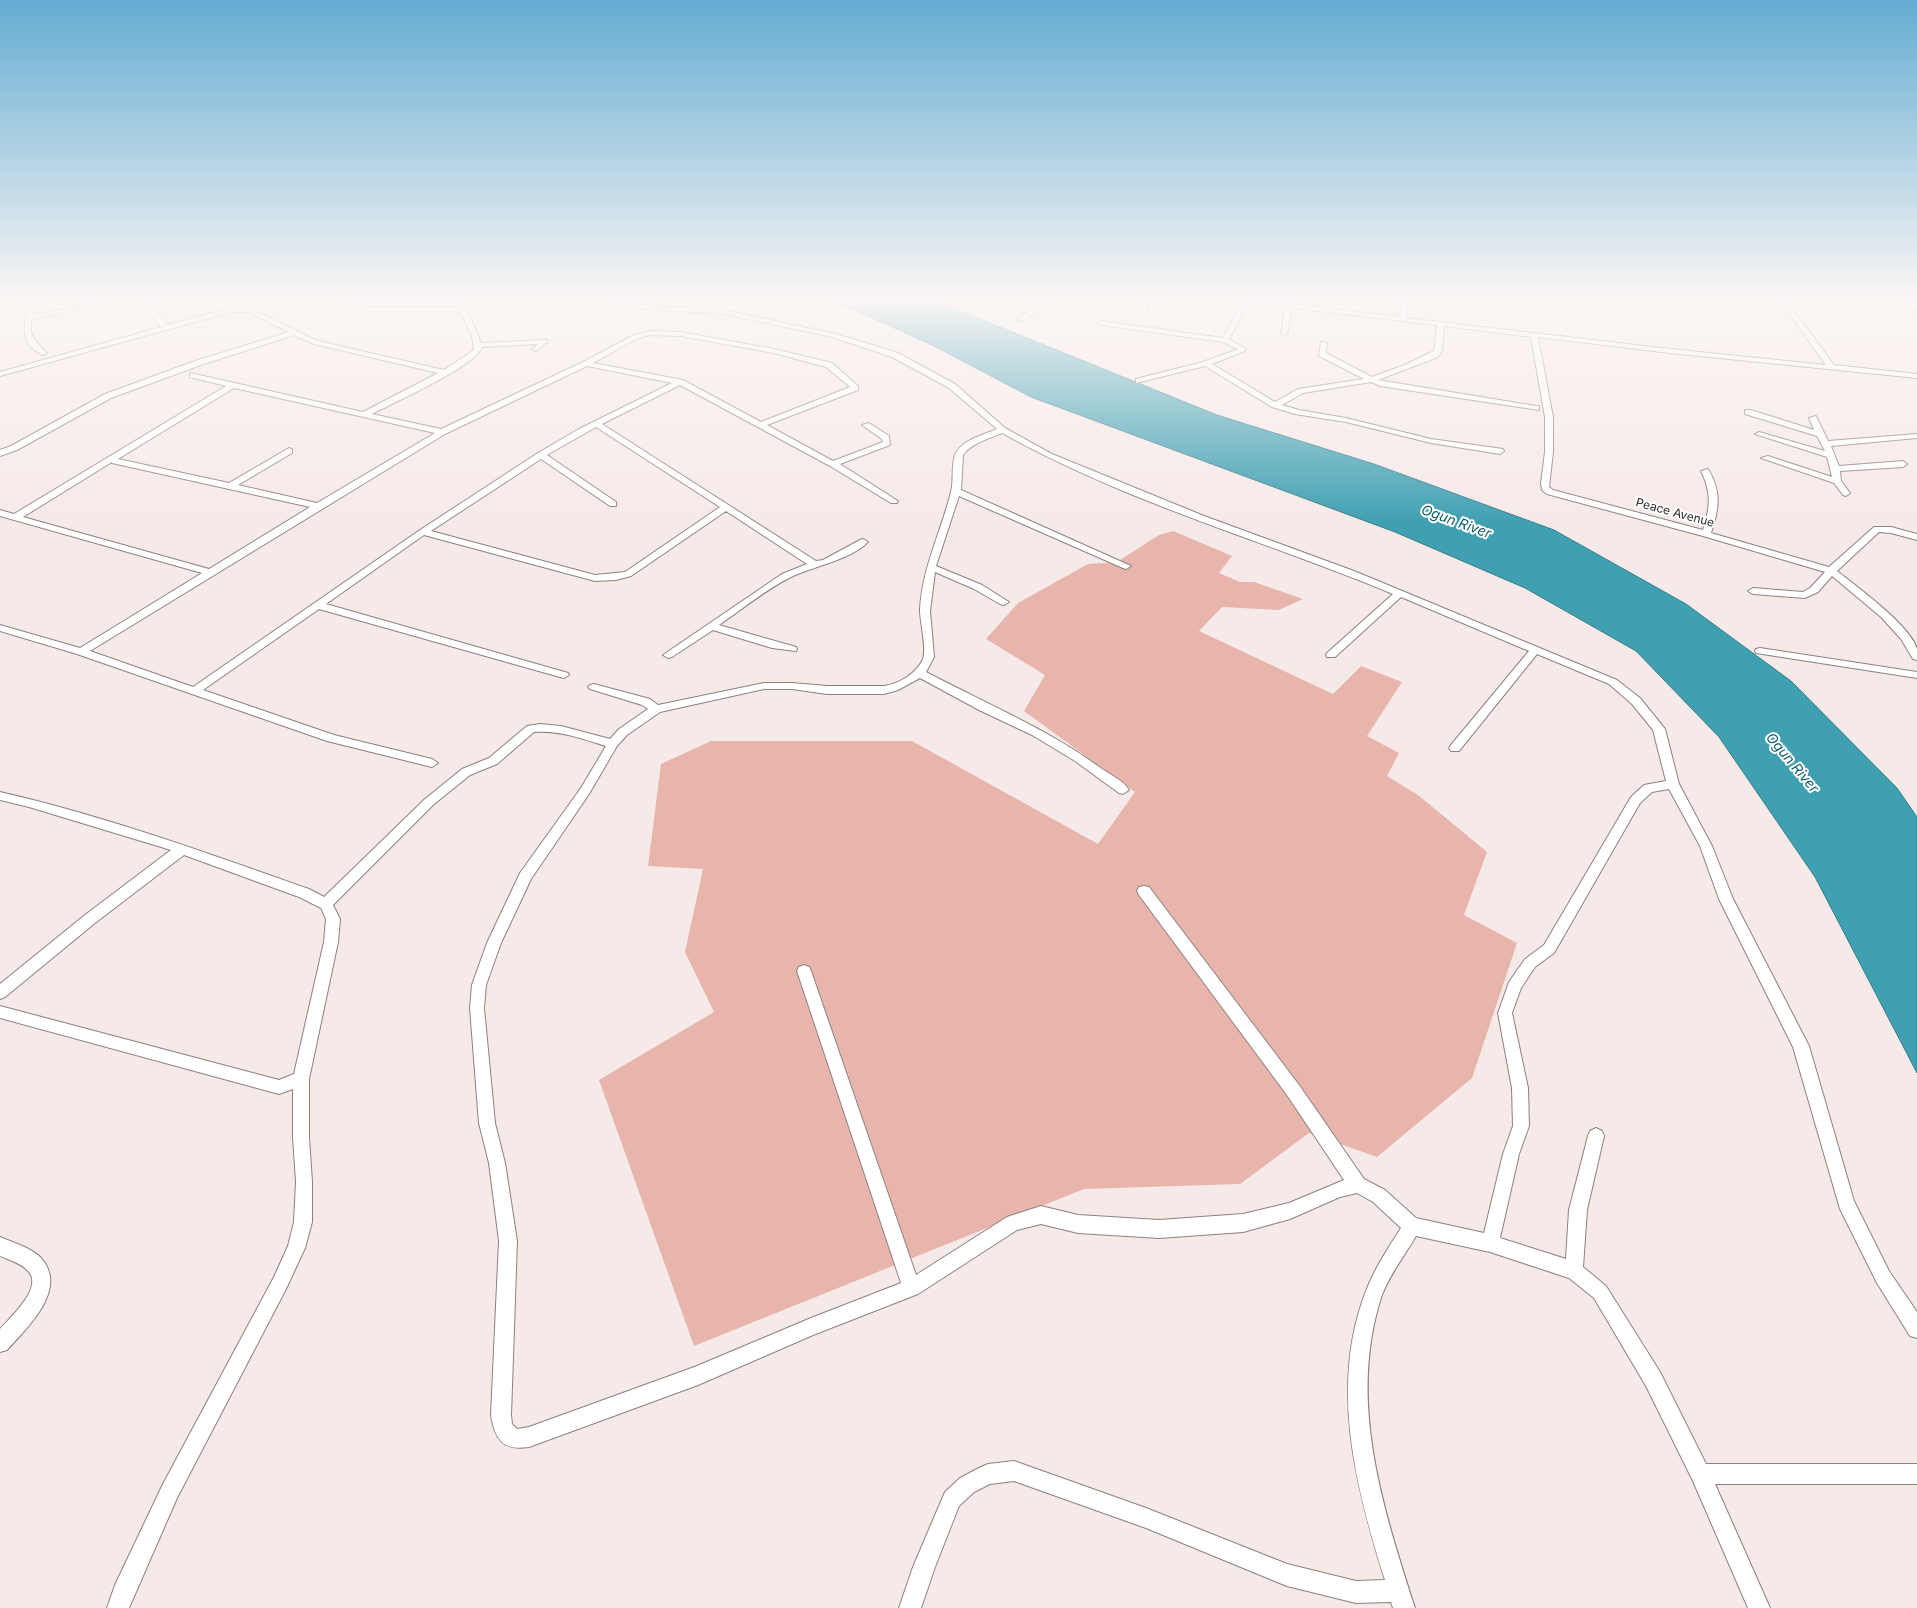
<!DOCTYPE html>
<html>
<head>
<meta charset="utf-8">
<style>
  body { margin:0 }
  canvas { display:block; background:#f6eae8 }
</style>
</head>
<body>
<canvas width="1917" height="1608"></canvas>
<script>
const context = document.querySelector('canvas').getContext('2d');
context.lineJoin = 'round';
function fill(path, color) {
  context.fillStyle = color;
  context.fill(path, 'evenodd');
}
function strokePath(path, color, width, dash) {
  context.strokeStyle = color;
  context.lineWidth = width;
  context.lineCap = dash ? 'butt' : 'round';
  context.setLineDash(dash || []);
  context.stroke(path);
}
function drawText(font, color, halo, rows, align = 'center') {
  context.font = font + ' Inter,sans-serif';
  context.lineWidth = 4;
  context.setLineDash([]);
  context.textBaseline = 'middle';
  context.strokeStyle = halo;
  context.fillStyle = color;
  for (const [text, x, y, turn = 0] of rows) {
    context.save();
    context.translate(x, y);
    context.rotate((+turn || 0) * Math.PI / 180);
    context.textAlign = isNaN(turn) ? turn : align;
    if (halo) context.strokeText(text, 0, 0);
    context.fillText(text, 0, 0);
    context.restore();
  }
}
fill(new Path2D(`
  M1173 531 1232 556 1219 573 1240 582H1254L1303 599 1279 610 1222 607 1199 631 1333 694 1361 666 1402 682 1367 736 1399 753 1387 776 1418 795 1487 852 1464 915 1517 943 1472 1078 1377 1157 1309 1133 1240 1184 1084 1189 694 1346 599 1080 714 1012 685 952 703 869 648 866 661 764 711 741H912L1098 844 1135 792 1024 711 1045 675 986 639 1018 603 1088 564 1117 562 1159 535Z`), '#e8b5ad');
const water = new Path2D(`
  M821 297H926L1217 415 1374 464 1554 530 1686 604 1791 681 1897 788 1917 817V1073L1815 877 1719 737 1636 651 1525 588 1395 532 1031 397 934 346 841 304Z`);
fill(water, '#3fa0b2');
strokePath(water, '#397c88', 1);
const minor = new Path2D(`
  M0 297H10L0 301Z
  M27 297H33V315L97 303 100 305 32 319C27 336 37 342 47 353L43 355C13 341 30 320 27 297Z
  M140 297H147L167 325 231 308H249L318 341 444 370 474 350 472 336 457 306H362L326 297H341L362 302H459L466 307 481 343 547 340V342L536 351 532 349 538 344 482 347C478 365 391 404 372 414L441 429 583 362 634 335 651 331 680 332 774 349 832 363 858 386V390L767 425 833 461 883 442 882 439 862 425 869 423 889 436 890 445 840 464 898 501 897 503H891L830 466 680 385 602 424 816 561 823 560 860 540 863 539 868 542C850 560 814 566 791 577 768 588 741 610 719 625L796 647 797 649 796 651 772 648 713 630 672 657 668 658 663 655 782 574 807 564 726 511 631 576 616 580 595 581 424 535 326 604 568 673 569 675 564 678 560 677 319 609 203 690 334 735 432 759 438 763 432 767 327 741 77 654 0 631V625L80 648 202 573 0 516V510L14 514 226 386 190 377V373L363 412 438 373 314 344 294 335 201 365 111 398 17 450 0 456V450L11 446 105 394 195 361 289 332 248 312H231L0 376V372L161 327ZM651 335 680 336 774 353 826 367 850 387 761 422 683 380 593 363 638 338ZM587 366 672 383 579 429 538 453 420 530 193 687 90 651 445 434ZM234 388 435 433 317 503 238 485 292 453V449L289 448 229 483 118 459ZM596 427 720 507 625 572 595 575 431 531 541 459 610 506H616V502L547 455ZM112 462V463L310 507 209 569 23 517Z
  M579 297H597L650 306 719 309 836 334 898 353 955 384 1005 428 1052 454 1204 516 1354 571 1617 680 1640 698 1665 729 1679 784 1712 846 1733 899 1809 1046 1854 1201 1889 1271 1917 1312V1338L1910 1336 1877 1283 1840 1209 1793 1047 1719 899 1700 846 1669 789 1652 792 1640 803 1554 953 1535 967 1521 988 1512 1013 1528 1088 1529 1126 1519 1154 1500 1238 1566 1259 1569 1210 1588 1136 1590 1131 1596 1128 1602 1131 1604 1136 1587 1210 1583 1267 1606 1286 1660 1372 1706 1464H1917V1484H1715L1770 1608H1748L1693 1481 1646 1386 1594 1298 1569 1278 1490 1252 1416 1236C1405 1255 1390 1274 1382 1295 1347 1400 1383 1508 1415 1608H1393L1391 1602 1356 1603 1287 1586 1146 1528 1014 1481 990 1484 974 1492 959 1506 935 1567 921 1608H899L913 1567 945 1492 960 1478 981 1467 988 1464 1014 1461 1146 1508 1287 1564 1356 1581 1385 1580C1356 1488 1329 1385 1366 1291 1375 1268 1388 1248 1401 1228L1373 1202 1357 1193 1340 1197 1290 1219 1243 1232 1159 1238 1078 1233 1041 1224 1017 1230 918 1294 813 1335 698 1385 529 1447C503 1451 495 1440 491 1415L499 1241 489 1163 479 1123 470 1008 472 985 487 943 520 873 581 788 606 746C583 739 559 730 534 732L497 764 470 775 433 805 333 905 340 919 338 942 309 1079V1137L312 1182V1222L305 1248 286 1289 177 1498 129 1608H107L115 1585 163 1484 274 1277 288 1246 294 1222 296 1182 293 1137V1089L279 1094 0 1018V1006L279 1080 294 1074 324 942 326 919 321 908 299 897 184 855 95 923 5 997 0 999V984L85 915 171 850 29 807 0 800V792C105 816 207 853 309 889L324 897 425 799 462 769 489 758 527 726 540 724 561 726 610 739 619 729 648 709 642 705 590 689 588 687 590 685 594 684 650 699 658 705 764 683H792L827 686H884C899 684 917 673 923 659 927 648 920 623 920 610 922 568 941 532 951 492 954 481 951 466 955 455 961 440 983 435 997 429L949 388 892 357 832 337 719 313 650 310ZM1002 433C1125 502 1263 540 1393 594L1327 653 1326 655 1327 657H1335L1401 597 1529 651 1451 745 1449 748 1451 751H1459L1537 654 1609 684 1632 704 1653 730 1666 781 1644 785 1631 797 1544 945 1525 959 1509 982 1498 1013 1512 1088 1513 1126 1503 1154 1484 1233 1416 1218 1385 1190 1364 1179 1299 1085 1149 887 1144 886 1139 887 1137 891 1139 895 1287 1095 1344 1180 1289 1203 1243 1214 1159 1220 1078 1215 1041 1206 1007 1217 916 1275 811 971 809 967 804 965 799 967 797 971 901 1283 811 1318 697 1366 529 1427 517 1429 512 1424 511 1415 517 1241 505 1163 495 1123 484 1008 486 985 501 943 531 879 589 794 617 746 627 735 660 712 764 689H792L827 694H884L898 690 920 678 979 710 1032 735 1075 761 1119 793 1123 794 1129 790C1124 781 1111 775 1102 769 1048 729 985 703 926 672L934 657 930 611 935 572 974 589 1000 604 1004 605 1009 602 982 585 936 566 959 496 1123 568 1126 569 1131 566 961 490 963 455C972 443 988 439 1002 433Z
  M1041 297H1048C1041 307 1030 322 1018 321V319L1036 306Z
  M1153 297H1160L1152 311H1148Z
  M1213 297H1237L1400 317 1401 297H1407L1406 318 1670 349 1826 365 1777 297H1784L1834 365 1917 374V378L1670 353 1538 337 1553 417V452L1549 487 1553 490 1703 530C1710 508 1712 493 1701 471L1708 469C1722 492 1719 509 1711 533L1829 567 1874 527H1891L1917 534V540L1891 533 1879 532 1837 571C1856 586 1911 626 1917 649 1917 652 1917 657 1917 660L1913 659 1901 639 1881 617 1832 576 1818 592 1805 598 1753 594 1748 591 1753 588 1803 592 1810 588 1825 572 1703 536 1547 494 1542 490 1541 483 1545 452V417L1531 337 1444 326 1442 351 1438 357 1378 380 1536 406H1539V410L1380 386 1371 382 1303 393 1282 405 1299 410 1346 418 1431 439 1503 449 1504 451 1500 454 1431 443 1346 422 1295 414 1272 407 1205 366 1136 383V379L1203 362 1238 349 1223 342 1101 325 1098 323 1101 321 1223 338 1242 302ZM1248 303 1285 307 1281 334 1284 336 1287 334 1292 308 1437 325 1434 351 1407 364 1372 377 1326 353 1327 343 1321 342 1319 356 1364 379 1298 389 1275 402 1212 364 1245 351 1246 349 1229 339Z
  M1901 297H1908L1917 307V313Z
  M1745 410H1751L1814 430 1809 418 1816 416 1828 441 1917 434V438L1831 446 1839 466 1903 461 1907 464 1903 467 1840 471 1841 481 1850 493 1846 496 1843 495 1834 483 1761 458 1768 456 1832 477 1827 457 1755 434 1759 432 1825 451 1817 436 1745 414Z
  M1760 648 1917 672V678L1756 653 1755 651 1756 649Z
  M0 1237C12 1242 32 1248 41 1258 69 1289 27 1328 7 1350L0 1352V1329C11 1317 44 1287 28 1271 21 1263 9 1260 0 1256Z`);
strokePath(minor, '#8c817f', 2);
fill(minor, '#fff');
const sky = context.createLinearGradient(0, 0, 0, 523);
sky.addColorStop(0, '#64acd2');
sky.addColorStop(0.57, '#fbf6f5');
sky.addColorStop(1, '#fbf6f500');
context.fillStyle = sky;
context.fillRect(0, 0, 1917, 523);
drawText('12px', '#2c2827', '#fff', [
  ["Peace Avenue",1675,513,15]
]);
drawText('italic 14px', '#0e5f6c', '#fff', [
  ["Ogun River",1456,522,20],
  ["Ogun River",1792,763,50]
]);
</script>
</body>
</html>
